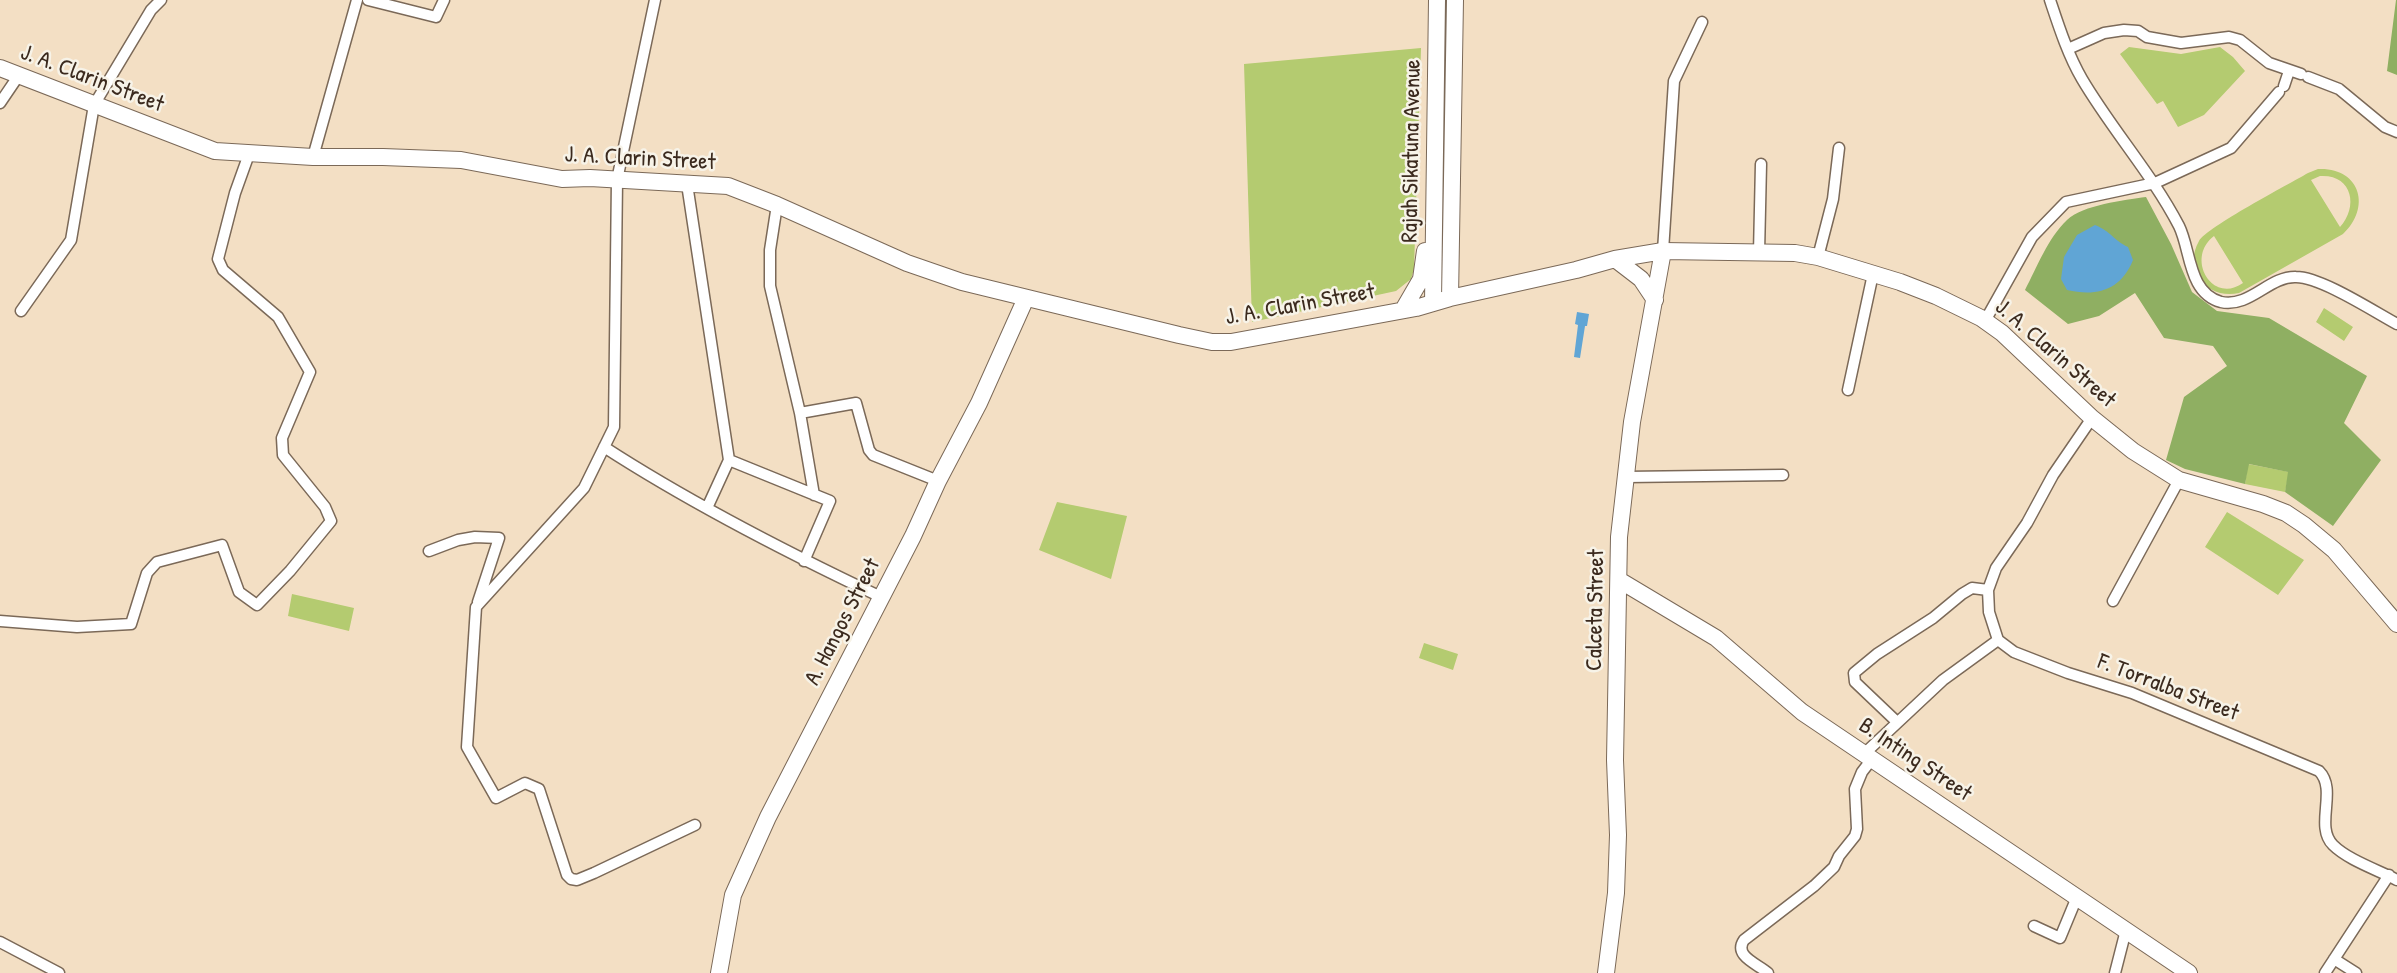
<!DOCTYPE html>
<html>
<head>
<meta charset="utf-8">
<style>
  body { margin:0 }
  canvas { display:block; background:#f3dfc4 }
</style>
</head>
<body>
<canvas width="2397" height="973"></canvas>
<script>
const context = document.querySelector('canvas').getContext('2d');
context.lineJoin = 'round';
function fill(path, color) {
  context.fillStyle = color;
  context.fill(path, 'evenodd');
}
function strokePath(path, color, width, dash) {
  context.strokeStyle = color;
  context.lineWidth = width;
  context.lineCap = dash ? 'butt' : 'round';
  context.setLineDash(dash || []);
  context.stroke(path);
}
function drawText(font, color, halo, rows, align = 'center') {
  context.font = font + ' "Patrick Hand",sans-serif';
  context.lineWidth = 5;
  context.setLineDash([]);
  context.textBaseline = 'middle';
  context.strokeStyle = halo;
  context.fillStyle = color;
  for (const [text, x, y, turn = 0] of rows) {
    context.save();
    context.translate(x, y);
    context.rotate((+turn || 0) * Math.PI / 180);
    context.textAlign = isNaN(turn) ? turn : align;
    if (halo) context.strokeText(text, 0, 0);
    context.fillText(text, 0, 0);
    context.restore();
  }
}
fill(new Path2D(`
  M2129 47 2181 54 2220 47 2233 57 2245 71 2204 115 2178 127 2163 101 2157 104 2120 54Z
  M1421 48 1414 269 1411 279 1396 291 1252 322 1244 64Z
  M2318 169C2360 167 2372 207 2343 234L2239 293C2208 300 2182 271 2199 241 2207 227 2289 184 2308 173ZM2320 176C2352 174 2359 206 2340 227L2311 180ZM2214 236 2243 283C2212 305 2185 258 2214 236Z
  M2324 308 2353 327 2344 341 2316 322Z
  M2248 464 2289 472 2285 492 2245 484Z
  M1057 502 1127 516 1111 579 1039 550Z
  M2227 512 2304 560 2278 595 2205 547Z
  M292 594 354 608 349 631 288 616Z
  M1424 643 1458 654 1453 670 1419 658Z`), '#b4cb70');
fill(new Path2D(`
  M2396 0H2397V75L2387 71Z
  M2146 197 2171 244 2192 292 2217 311 2269 318 2367 376 2344 423 2381 460 2333 526 2285 492 2288 472 2249 464 2245 484 2185 469 2166 460 2184 397 2227 366 2213 346 2164 338 2135 293 2099 316 2068 324 2025 290C2037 267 2048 238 2067 220 2083 205 2124 200 2146 197Z`), '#8faf62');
fill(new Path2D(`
  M2095 225C2112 232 2113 240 2128 247L2133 260C2121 290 2097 297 2067 290L2061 279 2064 257 2077 235Z
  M1577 312 1589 314 1587 326H1585L1580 358 1574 357 1578 325 1575 324Z`), '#60a5d5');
const street = new Path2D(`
  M368 0 436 17 444 0
  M655 0 617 180 614 427 584 488 476 607 467 747 496 798 525 783 539 789 567 875 571 879 577 880 594 873 695 825
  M2050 0C2059 27 2068 55 2082 79 2112 130 2152 174 2179 226 2191 250 2188 293 2221 302 2250 308 2269 276 2296 277 2321 277 2373 311 2397 324
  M2068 49 2104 33 2124 30 2138 31 2147 37 2181 43 2229 37 2240 40 2269 63 2301 74
  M2308 77 2339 89 2385 127 2397 132
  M2284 86 2289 71
  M0 103 19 75
  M313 157 357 0
  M687 184 729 460 707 508
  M777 205 770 250V286L800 413 856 403 869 450 873 455 938 481
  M1663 251 1674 81 1702 22
  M1759 253 1761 164
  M1818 257 1833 199 1839 148
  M21 311 71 240 94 105 151 10 161 0
  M1985 321 2032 237 2066 202 2155 183 2231 148 2279 92
  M1848 390 1873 274
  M800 413 814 495
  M2092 418 2053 475 2027 523 1996 568 1988 590 1989 612 1998 640 2014 652 2068 673 2132 693 2319 771C2338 790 2314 826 2333 845 2348 860 2378 870 2397 880
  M604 447C692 504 786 552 881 597
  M729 460 830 501 804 561
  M1626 477 1783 475
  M429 551 458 540 475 537 499 538 478 602
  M2113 601 2179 480
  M0 621 77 627 131 624 147 573 157 562 222 545 239 592 257 605 290 571 331 521 325 507 283 455 282 438 310 372 278 317 223 270 218 259 235 193 249 154
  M1897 722 1855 682 1854 673 1877 654 1933 618 1962 594 1972 588 1988 590
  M1865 753 1943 680 1998 640
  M2034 926 2060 938 2077 897
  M0 942 59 973
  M2334 959 2356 973
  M1768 973C1758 964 1733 956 1744 940L1814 886 1834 867 1839 856 1855 836 1857 829 1855 789 1862 772 1872 759
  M2115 973 2126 930
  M2325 973 2389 875`);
const secondary = new Path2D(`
  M0 68 215 151 313 157H383L461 160 562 179 590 178 728 186 777 205 907 263 962 282 1179 335 1212 342H1231L1416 308 1450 298 1576 270 1615 259 1663 251 1795 253 1818 257 1900 282 1936 296 1981 318 2002 333 2092 418 2133 451 2179 480 2263 504 2286 513 2304 525 2334 550 2397 624
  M1615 259 1641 279 1655 300
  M1450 298 1455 0
  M1433 303 1437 0
  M1403 310 1421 279 1425 251
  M1619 580 1716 638 1802 712 2189 973
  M719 973 733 895 768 817 913 536 938 481 979 403 1026 298
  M1606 973 1616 893 1618 835 1615 760 1619 537 1632 422 1663 251`);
strokePath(street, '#7b6958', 13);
strokePath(secondary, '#7b6958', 18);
strokePath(street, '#fff', 10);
strokePath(secondary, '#fff', 16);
drawText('23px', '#3b2a1e', '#f7f3e8', [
  ["J. A. Clarin Street",92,79,21],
  ["Rajah Sikatuna Avenue",1412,151,-89],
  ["J. A. Clarin Street",640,159,3],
  ["J. A. Clarin Street",1300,305,-10],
  ["J. A. Clarin Street",2055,354,41],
  ["Calceta Street",1596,610,-89],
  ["A. Hangos Street",843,622,-63],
  ["F. Torralba Street",2168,688,21],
  ["B. Inting Street",1915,760,34]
]);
</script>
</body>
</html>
